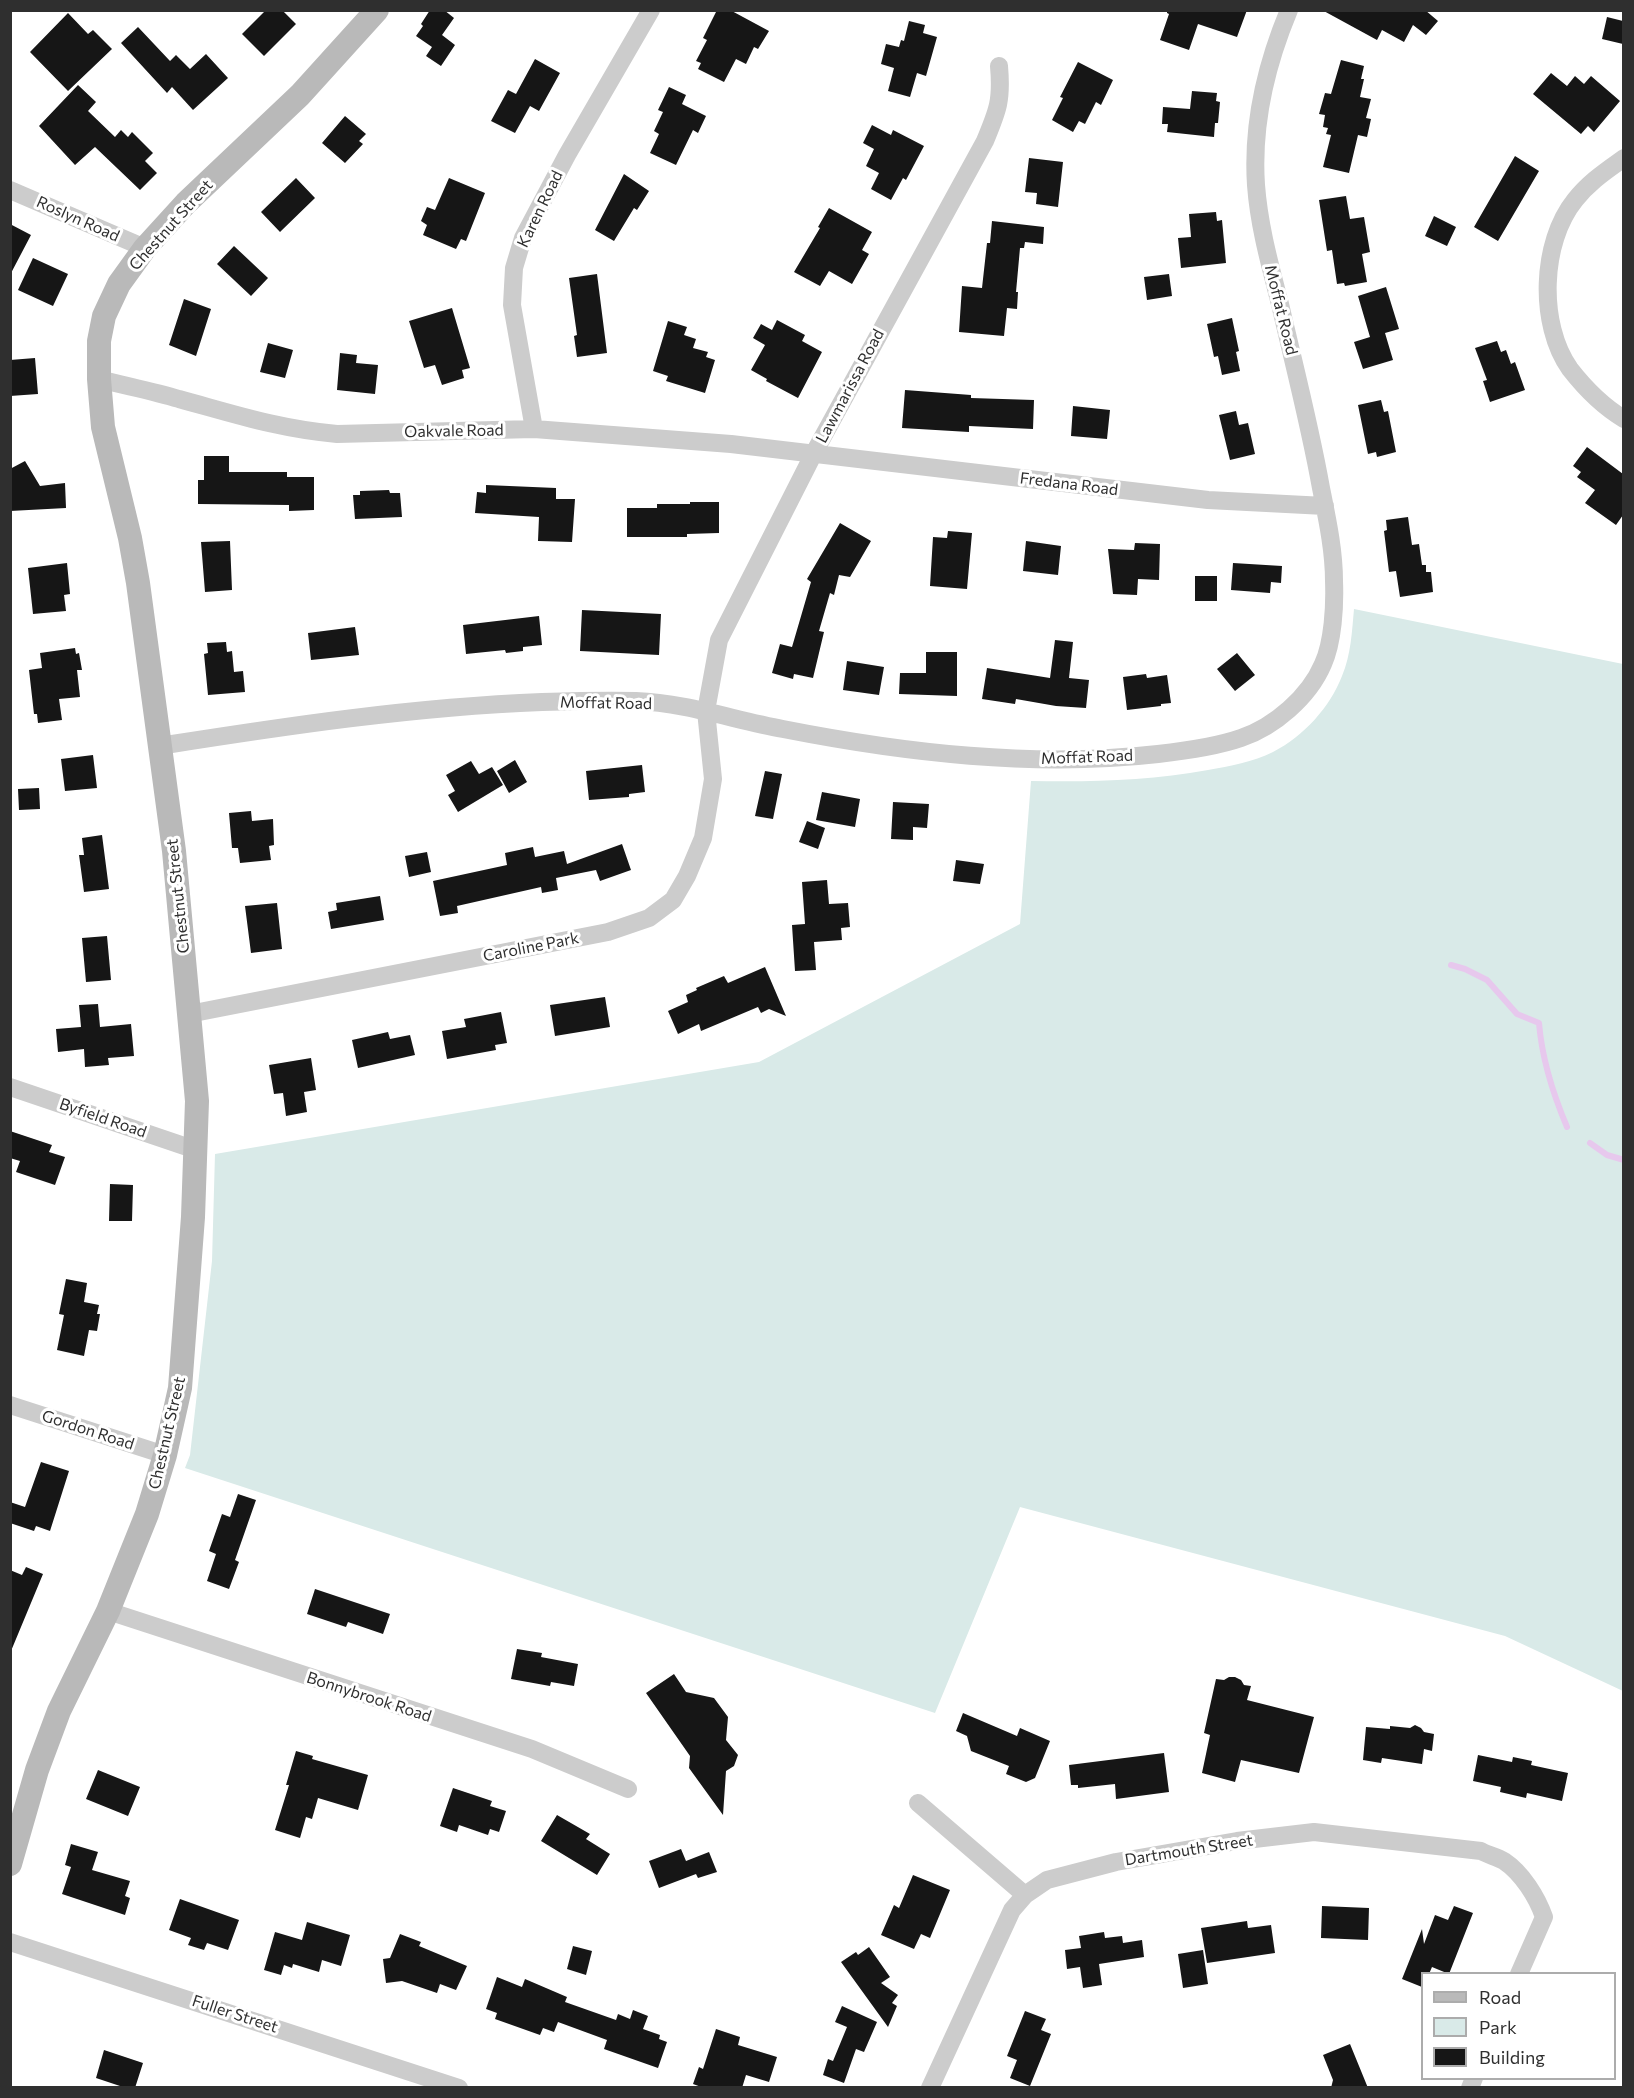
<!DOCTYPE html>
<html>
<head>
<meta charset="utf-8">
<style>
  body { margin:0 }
  #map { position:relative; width:1634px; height:2098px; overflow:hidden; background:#fff; font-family:Commissioner,sans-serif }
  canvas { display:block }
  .frame { position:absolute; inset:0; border:12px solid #2f2f2f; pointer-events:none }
  .legend { position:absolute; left:1421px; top:1972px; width:195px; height:108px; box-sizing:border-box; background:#fff; border:2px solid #acacac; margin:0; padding:8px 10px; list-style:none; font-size:18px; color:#2f2f2f }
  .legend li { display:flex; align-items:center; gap:12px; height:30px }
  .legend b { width:30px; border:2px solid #acacac }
</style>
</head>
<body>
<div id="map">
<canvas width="1634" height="2098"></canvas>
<div class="frame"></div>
<ul class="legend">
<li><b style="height:8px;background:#b9b9b9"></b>Road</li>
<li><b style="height:16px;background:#d9eae8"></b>Park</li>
<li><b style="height:16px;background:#161616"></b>Building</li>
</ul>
</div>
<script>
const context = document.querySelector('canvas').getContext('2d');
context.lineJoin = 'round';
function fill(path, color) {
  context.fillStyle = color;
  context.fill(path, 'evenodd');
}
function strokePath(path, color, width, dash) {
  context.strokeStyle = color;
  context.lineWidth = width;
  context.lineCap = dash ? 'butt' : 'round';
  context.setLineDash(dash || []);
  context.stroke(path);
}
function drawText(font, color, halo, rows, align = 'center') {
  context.font = font + ' Commissioner,sans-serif';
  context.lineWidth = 6;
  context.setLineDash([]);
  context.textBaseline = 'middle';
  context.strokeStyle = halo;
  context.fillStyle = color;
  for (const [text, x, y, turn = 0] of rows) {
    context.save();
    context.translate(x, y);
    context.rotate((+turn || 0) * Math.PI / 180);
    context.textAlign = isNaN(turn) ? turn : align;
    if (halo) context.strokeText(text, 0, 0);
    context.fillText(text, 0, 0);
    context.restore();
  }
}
fill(new Path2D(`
  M1354 609 1623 664V1691L1505 1636 1020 1507 935 1713 185 1468 190 1455 212 1261 215 1154 759 1062 1020 924 1031 781C1090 782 1149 781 1208 770 1230 766 1253 762 1273 752 1304 736 1330 707 1342 676 1351 655 1352 631 1354 609Z`), '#d9eae8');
strokePath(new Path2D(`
  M1451 965 1465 969 1487 980 1517 1014 1539 1023C1542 1059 1553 1094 1567 1127
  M1590 1143 1607 1155 1624 1160`), '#e7c8ed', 6);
fill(new Path2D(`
  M266 10H282L296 24 264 56 242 34Z
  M430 10H444L454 18 442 35 455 45 441 66 426 56 432 47 416 36 423 26 421 24Z
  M717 10H730L769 31 758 49 754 47 746 64 736 59 724 82 698 69 701 63 696 61 707 40 703 38Z
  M1167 10H1247L1237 37 1198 24 1189 50 1160 40 1169 14 1167 13Z
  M1322 10H1425L1438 21 1426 35 1413 25 1404 42 1382 30 1377 40Z
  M68 13 88 34 93 30 112 49 68 91 30 52Z
  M1607 17 1623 21V44L1602 39Z
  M909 21 925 25 923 33 937 37 926 76 917 73 910 97 888 91 894 68 881 64 886 44 899 47 901 40 904 41Z
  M138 27 170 61 176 55 190 69 206 54 228 78 193 110 172 87 167 93 121 43Z
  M535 59 560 73 539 111 530 106 515 133 491 121 508 90 516 94Z
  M1341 60 1364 66 1361 79H1364L1360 97 1371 99 1366 118 1371 119 1367 137 1358 135 1349 173 1323 167 1331 135 1326 134 1328 128 1323 127 1325 115 1319 114 1325 93 1331 94Z
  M1078 62 1113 80 1101 105 1096 102 1085 124 1079 121 1073 132 1052 120 1063 98 1060 97Z
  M1551 73 1567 86 1575 76 1584 84 1591 76 1620 101 1594 132 1588 126 1581 134 1533 94Z
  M78 85 96 102 88 111 115 137 121 130 128 137 132 132 153 153 145 161 157 173 140 190 95 147 75 165 39 126Z
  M669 87 686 95 682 104 706 116 698 133 693 130 676 165 650 153 659 134 654 131 663 112 658 110Z
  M1192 91 1217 93 1216 101 1220 102 1218 123H1215L1214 137 1167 132 1168 124H1162L1163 107 1190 109Z
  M345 116 366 134 359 141 363 144 345 163 322 143Z
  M872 125 891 135 893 130 924 146 906 180 903 178 891 200 871 189 879 173 866 166 874 149 863 143Z
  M1515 156 1539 171 1498 241 1474 227Z
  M1029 158 1063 162 1058 207 1036 204 1037 193 1025 192Z
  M624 174 649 191 637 210 634 208 614 241 595 230Z
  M296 178 315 198 280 232 261 212Z
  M449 178 485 193 466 241 461 239 456 249 423 235 427 225 421 221 427 207 435 210Z
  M1346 196 1350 219 1364 217 1370 252 1362 254 1367 282 1345 286 1344 283 1337 284 1332 250 1327 251 1319 200Z
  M829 208 872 232 862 250 869 254 852 284 829 271 820 286 794 272 820 228 818 227Z
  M1216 212 1217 221 1222 220 1226 263 1181 268 1178 238 1191 237 1189 214Z
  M1434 216 1456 227 1447 246 1425 236Z
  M992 221 1044 227 1043 244 1025 242 1024 248H1020L1016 292H1018L1017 309 1007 308 1004 336 959 332 962 286 982 288 987 243H990Z
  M10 224 31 235 10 275Z
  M234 246 268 278 251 296 217 264Z
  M33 258 68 274 53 306 18 290Z
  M597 274 607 353 577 357 574 336 577 335 569 278Z
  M1169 274 1172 296 1147 300 1144 277Z
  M1386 287 1399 329 1385 333 1393 360 1363 369 1354 342 1370 337 1358 296Z
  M184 299 211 309 196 356 169 345Z
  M452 308 470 368 462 370 464 378 442 385 435 365 424 368 409 321Z
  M1232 318 1239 351 1236 352 1240 371 1222 375 1218 356 1214 357 1207 324Z
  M777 320 805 335 802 341 822 352 798 398 766 381 767 379 751 370 765 345 753 338 761 324 772 330Z
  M668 321 687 327 684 335 696 339 693 348 708 352 706 357 715 360 705 393 666 381 668 376 653 371Z
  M1497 341 1501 352 1506 350 1511 364 1515 362 1525 390 1490 402 1483 381 1487 380 1475 348Z
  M268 343 293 350 285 378 260 372Z
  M340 353 357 355 356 363 378 365 375 394 337 390Z
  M35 358 38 394 10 396V360Z
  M905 390 971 395V398L1034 400 1033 429 969 426V432L902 428Z
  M1381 400 1384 412 1388 411 1396 452 1377 457 1376 452 1368 454 1358 405Z
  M1073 406 1110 410 1107 439 1071 436Z
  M1236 411 1239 425 1248 423 1255 454 1230 460 1219 415Z
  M1587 447 1623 474V515L1616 525 1585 503 1595 490 1577 477 1581 472 1573 466Z
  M204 456H229V472H287V477H314V510L289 511V505L198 504V480H204Z
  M25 461 40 486 65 483 66 508 10 511V469Z
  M486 485 556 488V499H575L572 542 538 541 539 517 475 513 477 492 486 493Z
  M389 490 390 493H400L402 517 355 519 353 495H360V491Z
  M690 502H719V533L687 534V537H627V508H657V504H690Z
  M1408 517 1412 545 1419 544 1422 565H1426V572H1431L1433 592 1400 597 1396 571 1389 572 1384 531 1387 530 1386 520Z
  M840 523 871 541 850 577 839 575 834 595 830 593 819 631 824 632 813 678 794 674 793 679 772 673 780 644 792 647 811 582 807 579Z
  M948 531 972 533 967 589 930 586 933 537 947 538Z
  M230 541 232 590 205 592 201 542Z
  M1026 541 1061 546 1058 575 1023 571Z
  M1135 543 1160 544 1159 580 1138 579 1137 595 1113 594 1108 549 1134 550Z
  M67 563 70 594 64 595 66 611 33 614 28 568Z
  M1233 563 1282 566 1281 583 1271 582 1270 593 1231 590Z
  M1195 576H1217V601H1195Z
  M582 610 661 614 659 655 580 651Z
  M539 616 542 645 523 647V651L506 653 505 650 466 654 463 625Z
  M355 627 359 655 311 660 308 633Z
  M1055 640 1073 642 1069 678 1089 680 1086 708 1056 706 1016 699 1015 704 982 699 987 668 1050 678Z
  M226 642 227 652 232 651 234 672 243 671 245 692 208 695 204 654 208 653 207 643Z
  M75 648 76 654 79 653 82 670H77L80 697 59 699 62 720 38 723 37 714H34L29 670 42 668 40 653Z
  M926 652H957V696L899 694 900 673H926Z
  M1237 653 1255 675 1235 691 1217 669Z
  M847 661 884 667 879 695 843 690Z
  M1146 674 1147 678 1167 675 1171 703 1161 704V706L1127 710 1123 677Z
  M93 755 97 788 65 791 61 759Z
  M515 760 527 782 509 793 497 771Z
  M471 761 479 774 492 767 503 785 458 812 448 795 455 791 446 775Z
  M642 765 645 792 629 794V797L589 800 586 771Z
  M765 771 782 774 773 819 755 816Z
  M39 788 40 809 19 810 18 789Z
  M822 792 860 799 855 827 816 820Z
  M893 802 929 804 927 828 913 827V840L891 839Z
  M251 811 252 821 273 819 274 845 269 846 271 860 240 863 238 848H232L229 813Z
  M807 821 825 828 818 849 799 842Z
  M102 835 109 889 84 892 79 855H84L82 838Z
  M622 844 631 870 600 881 596 870 556 878 558 890 542 893 541 887 457 906 458 913 440 916 433 881 507 865 505 853 533 847 535 857 564 851 567 864Z
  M427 852 431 872 409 877 405 856Z
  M956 860 984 864 980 884 953 881Z
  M827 880 829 904 848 903 850 927 841 928 842 940 814 942 816 970 795 971 792 925 805 924 802 882Z
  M380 896 384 920 331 929 328 912 337 910 336 903Z
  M277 903 282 949 251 953 245 906Z
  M107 936 111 980 86 982 82 938Z
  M765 967 786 1016 769 1009 761 1013 758 1007 701 1031 699 1024 678 1034 668 1011 688 1002 686 995 697 990 696 988 724 976 728 983Z
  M605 997 610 1027 555 1036 550 1005Z
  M98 1004 100 1027 131 1024 134 1056 108 1058 109 1065 85 1067 84 1049 58 1052 56 1029 81 1027 79 1005Z
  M501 1012 507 1043 495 1045 496 1050 447 1059 442 1031 466 1027 464 1019Z
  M388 1032 390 1039 410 1035 415 1055 358 1068 352 1040Z
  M311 1058 316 1090 304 1092 307 1112 286 1116 283 1093 274 1094 269 1065Z
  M10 1131 52 1145 49 1152 65 1157 55 1185 16 1172 20 1161 10 1158Z
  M110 1184 133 1185 132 1221H109Z
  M66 1279 87 1283 84 1302 99 1305 97 1314H100L97 1331 89 1330 84 1356 57 1350 64 1315 59 1314Z
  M41 1462 69 1471 50 1531 36 1526 34 1531 10 1523V1502L25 1507Z
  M238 1494 256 1500 235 1560 239 1562 229 1589 207 1581 216 1554 209 1551 222 1514 230 1517Z
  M26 1567 43 1574 11 1651 10 1570 22 1575Z
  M315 1589 390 1614 383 1634 348 1622 346 1627 307 1614Z
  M517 1649 542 1653 541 1657 578 1664 574 1686 551 1682 550 1686 511 1679Z
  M674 1674 686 1692 714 1698 728 1717 726 1740 738 1755 734 1766 726 1771 723 1815 689 1768 690 1756 646 1693Z
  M1229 1677H1235L1241 1680 1244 1685 1251 1686 1247 1700 1314 1717 1299 1773 1241 1760 1235 1782 1202 1773 1210 1735 1204 1733 1216 1679 1224 1680Z
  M963 1713 1017 1736 1020 1728 1050 1741 1035 1778 1026 1782 1006 1774 1009 1766 971 1751 967 1736 956 1731Z
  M1415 1725 1421 1728 1424 1732 1434 1734 1432 1751 1424 1749 1422 1764 1382 1758 1381 1763 1363 1760 1366 1727 1390 1729V1726L1410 1728Z
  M296 1751 313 1756 312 1759 368 1775 358 1810 318 1798 312 1819 306 1817 300 1838 275 1830 289 1785H286Z
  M1164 1753 1169 1792 1116 1799 1115 1784 1078 1788V1785H1071L1069 1765Z
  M1478 1755 1512 1762 1513 1757 1532 1761 1531 1765 1568 1773 1562 1801 1527 1793 1526 1798 1500 1792 1501 1787 1473 1781Z
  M98 1770 140 1787 128 1816 86 1799Z
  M453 1788 492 1801 490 1806 506 1811 499 1832 490 1829 488 1835 459 1825 457 1832 440 1826Z
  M557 1815 590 1834 586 1839 610 1854 597 1875 541 1841Z
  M71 1844 98 1852 92 1870 130 1881 125 1896 130 1898 125 1915 62 1894 71 1867 65 1865Z
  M681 1849 686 1861 709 1852 717 1872 698 1878 696 1874 659 1888 649 1861Z
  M913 1875 950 1890 930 1938 921 1934 914 1949 881 1935 894 1905 899 1908Z
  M180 1899 239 1920 228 1950 207 1943 204 1950 188 1945 191 1938 169 1930Z
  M1322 1906 1369 1908 1368 1940 1321 1938Z
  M1454 1906 1473 1913 1449 1974 1432 1967 1429 1974H1422V1987L1402 1979 1422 1929 1424 1944 1435 1915 1448 1920Z
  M1247 1921 1248 1928 1271 1925 1275 1953 1207 1963 1201 1928Z
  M307 1922 350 1935 341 1966 322 1960 319 1972 293 1964 292 1968 284 1965 281 1975 264 1970 275 1932 302 1940Z
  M1104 1932 1105 1938 1122 1936 1123 1943 1142 1940 1144 1957 1099 1964 1102 1985 1083 1988 1080 1967 1067 1969 1065 1950 1081 1948 1079 1936Z
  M400 1934 421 1942 419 1946 467 1966 456 1990 440 1984 437 1993 402 1981 386 1983 383 1959 390 1958Z
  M573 1946 592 1951 586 1975 567 1969Z
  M869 1947 890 1977 881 1983 898 1995 892 2003 897 2006 888 2027 841 1962 856 1952 858 1955Z
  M1203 1950 1208 1984 1183 1988 1178 1954Z
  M497 1977 522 1987 525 1979 567 1997 565 2002 616 2020 618 2014 630 2019 633 2010 648 2016 643 2029 660 2035 659 2039 667 2042 658 2068 604 2049 607 2040 558 2022 554 2032 543 2028 540 2035 495 2019 497 2013 486 2009Z
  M842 2006 877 2022 864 2052 856 2049 844 2083 823 2075 828 2059 833 2061 847 2027 835 2022Z
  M1025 2011 1046 2019 1041 2030 1051 2034 1030 2086 1010 2078 1017 2060 1007 2056Z
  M716 2029 740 2037 738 2045 777 2057 769 2082 746 2075 742 2088H704L693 2084 699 2067 703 2069Z
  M1350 2044 1368 2088H1331L1333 2080 1323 2055Z
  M104 2050 143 2063 135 2088H126L96 2078Z`), '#161616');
strokePath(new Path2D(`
  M1624 158C1606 171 1589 182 1575 200 1541 242 1538 324 1570 369 1584 387 1604 407 1624 419
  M10 190 145 248
  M99 379C126 386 153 391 179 399 234 414 279 429 337 434L534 429 731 444 1208 500 1325 506
  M534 429 512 305 514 268 523 238 567 155 651 10
  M159 746C286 726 413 707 542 702 573 701 605 700 636 701 686 703 734 720 783 729 905 753 1034 768 1158 754 1185 751 1215 747 1241 738 1274 727 1309 697 1323 664 1333 642 1335 606 1334 581 1334 550 1327 518 1321 488 1310 426 1294 365 1280 304 1270 265 1259 226 1256 185 1252 125 1266 65 1289 10
  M189 1014 608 932 649 918 673 900 687 876 703 838 713 779 706 711 719 640 814 453 985 141C998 110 1002 100 999 66
  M10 1087 196 1150
  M10 1405 165 1455
  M108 1611 532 1749 628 1789
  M918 1803 1025 1895
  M10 1942 459 2088
  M930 2088 1012 1910 1025 1895 1047 1880 1116 1862 1237 1841 1314 1832 1481 1851C1488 1855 1497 1857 1504 1861 1522 1873 1537 1897 1544 1917L1519 1974
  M1470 2088 1474 2078`), '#ccc', 18);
strokePath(new Path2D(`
  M10 1864 37 1770 59 1711 108 1611 147 1514 165 1455 180 1388 193 1217 197 1101 174 851 138 583 130 538 103 427 99 379V341L104 316 119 284 145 248 186 203 300 95 377 10`), '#b9b9b9', 24);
drawText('16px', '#2f2f2f', '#fff', [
  ["Karen Road",540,209,-64],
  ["Roslyn Road",78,219,24],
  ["Chestnut Street",171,225,-48],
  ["Moffat Road",1281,310,76],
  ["Lawmarissa Road",850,386,-62],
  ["Oakvale Road",454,431,-1],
  ["Fredana Road",1069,484,7],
  ["Moffat Road",606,703,1],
  ["Moffat Road",1087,757,-2],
  ["Chestnut Street",178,896,-96],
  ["Caroline Park",531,947,-11],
  ["Byfield Road",103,1118,19],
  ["Gordon Road",88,1430,18],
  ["Chestnut Street",167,1433,-77],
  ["Bonnybrook Road",369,1697,18],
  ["Dartmouth Street",1189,1850,-9],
  ["Fuller Street",235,2014,18]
]);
</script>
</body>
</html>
